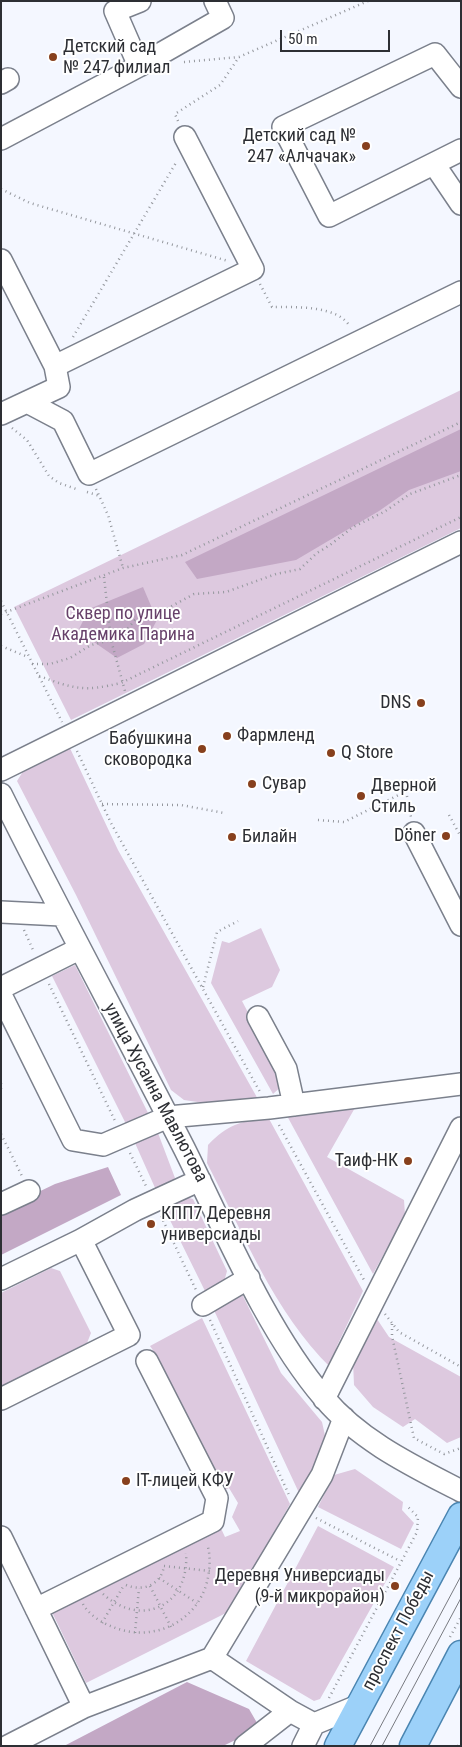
<!DOCTYPE html>
<html>
<head>
<meta charset="utf-8">
<style>
  body { margin:0 }
  #map { position:relative; width:462px; height:1747px; overflow:hidden; background:#f4f7ff; font-family:"Roboto Condensed",sans-serif }
  canvas { display:block }
  .frame { position:absolute; inset:0; border:2px solid #2d2f34; pointer-events:none }
  .scale { position:absolute; left:280px; top:30px; width:110px; height:22px; box-sizing:border-box; border:2px solid #2d2f34; border-top:0; padding-left:6px; font-size:15px; line-height:18px; white-space:nowrap; color:#2d2f34; -webkit-text-stroke:4px #fff; paint-order:stroke }
</style>
</head>
<body>
<div id="map">
<canvas width="462" height="1747"></canvas>
<div class="frame"></div>
<div class="scale">50 m</div>
</div>
<script>
const context = document.querySelector('canvas').getContext('2d');
context.lineJoin = 'round';
function fill(path, color) {
  context.fillStyle = color;
  context.fill(path, 'evenodd');
}
function strokePath(path, color, width, dash) {
  context.strokeStyle = color;
  context.lineWidth = width;
  context.lineCap = dash ? 'butt' : 'round';
  context.setLineDash(dash || []);
  context.stroke(path);
}
function drawText(font, color, halo, rows, align = 'center') {
  context.font = font + ' "Roboto Condensed",sans-serif';
  context.lineWidth = 4;
  context.setLineDash([]);
  context.textBaseline = 'middle';
  context.strokeStyle = halo;
  context.fillStyle = color;
  for (const [text, x, y, turn = 0] of rows) {
    context.save();
    context.translate(x, y);
    context.rotate((+turn || 0) * Math.PI / 180);
    context.textAlign = isNaN(turn) ? turn : align;
    if (halo) context.strokeText(text, 0, 0);
    context.fillText(text, 0, 0);
    context.restore();
  }
}
fill(new Path2D(`
  M461 390V528L71 720 14 607Z
  M68 744 118 850 259 1101 211 1104 184 1100 171 1090 76 895 17 781 29 762Z
  M261 928 280 970 272 987 242 1001 285 1083 273 1094 211 983 222 941 229 943Z
  M75 965 151 1119 129 1130 52 976Z
  M356 1106 327 1157 404 1200 405 1215 373 1274 286 1114Z
  M268 1117 363 1291 337 1346 331 1368C274 1312 243 1233 207 1163L208 1145C228 1124 240 1122 268 1117Z
  M158 1133 175 1178 165 1188 156 1190 135 1143Z
  M182 1196 193 1199 227 1271 224 1282 205 1291 163 1206Z
  M51 1268 60 1271 91 1333 87 1343 1 1387V1293Z
  M240 1290 281 1373 322 1422 326 1440 317 1465 300 1495 212 1306Z
  M375 1316 389 1337 461 1377V1437L447 1443 415 1419 403 1427 373 1407 354 1385 353 1361Z
  M202 1318 290 1504 230 1611 86 1683 50 1608 218 1522 225 1537 240 1531 232 1517 238 1503 229 1488 221 1492 159 1359 150 1346Z
  M355 1469 403 1502 402 1510 414 1523 401 1549 318 1507 334 1475Z
  M318 1526 394 1567 320 1699 314 1701 246 1661Z`), '#ddc9df');
fill(new Path2D(`
  M461 429V471L409 490 379 511 296 560 197 579 185 562Z
  M143 587 157 620 144 644 117 658 78 631 89 609Z
  M108 1167 121 1195 1 1255V1210L55 1184Z
  M187 1682 249 1709 260 1728 223 1746H64Z`), '#c3a8c5');
const minor = new Path2D(`
  M139 66 115 11 140 1
  M1 83 8 79
  M461 87 435 54 283 127 329 216 461 150
  M1 139 139 66 223 18 215 1
  M434 164 461 204
  M1 260 55 366 59 387 1 414
  M55 366 253 269 185 137
  M27 402 63 421 89 474 461 292
  M1 770 461 542
  M1 794C60 913 124 1030 184 1148 224 1228 266 1330 324 1398 360 1441 413 1466 461 1491
  M414 833 461 925
  M1 912 61 915
  M1 988 79 949
  M1 995 73 1140 103 1145 168 1117 269 1108 461 1084
  M258 1017 286 1069 294 1105
  M1 1204 29 1191
  M81 1240 135 1210 200 1180
  M1 1279 81 1240 129 1335 1 1399
  M203 1305 249 1278
  M324 1399 461 1128
  M1 1537 84 1707
  M36 1609 213 1521 217 1498 147 1361
  M212 1658 290 1711 314 1724
  M8 1746 84 1707 212 1658 322 1475 344 1418
  M245 1746 290 1711
  M303 1746 314 1724 360 1705`);
const major = new Path2D(`
  M338 1746 461 1516
  M413 1746 461 1654`);
strokePath(minor, '#7b808c', 24);
strokePath(major, '#4a85b1', 29);
strokePath(new Path2D(`
  M184 62 239 57 368 1
  M178 121 175 114 220 85 239 57
  M1 189 30 203 228 261
  M260 284 272 307C293 307 339 305 350 327
  M73 337 177 161
  M12 428 27 440 49 476 59 483 79 490
  M96 489 108 515 123 568
  M87 492 100 496
  M104 577 111 640 125 691
  M1 601 62 722
  M1 614 123 568 182 555 461 422
  M1 646 28 657
  M32 664H50L70 658 91 645 111 640 124 633 135 620 157 614 194 594 226 592 276 574 300 569 317 553 330 545 353 527 384 512 410 494 461 475
  M39 676C75 689 83 692 121 683L461 517
  M77 751 111 823 260 1092
  M406 791 411 817
  M102 804 181 805 224 813
  M449 815 461 837
  M318 820 344 822 429 780
  M24 930 34 952
  M49 984 115 1121
  M203 987 217 932 238 921
  M1 1083V1090
  M279 1125 364 1280
  M1 1134 22 1176
  M130 1153 146 1186
  M161 1216 196 1290
  M385 1314 399 1332 461 1367
  M210 1320 289 1495
  M392 1324V1336L414 1438 444 1454 461 1448
  M316 1518 400 1561
  M164 1566 210 1571
  M159 1578 197 1603
  M126 1585C143 1592 161 1585 164 1566
  M150 1586 171 1627
  M103 1594C142 1629 190 1605 186 1553
  M83 1604C89 1615 102 1623 113 1627 152 1643 196 1623 207 1582 210 1570 211 1555 207 1544
  M102 1623 124 1585
  M135 1633 139 1588
  M450 1637 461 1617
  M329 1698 417 1532 418 1517 408 1507
  M458 1746 461 1742`), '#95989e', 2.5, [1, 4]);
strokePath(minor, '#fff', 21);
strokePath(major, '#9cd1f9', 26);
strokePath(new Path2D(`
  M370 1746 461 1576
  M382 1746 461 1598`), '#787a80', 1);
for (const [x, y, r, color] of [
  [53,57,5,"#87401d"],
  [366,146,5,"#87401d"],
  [421,703,5,"#87401d"],
  [227,736,5,"#87401d"],
  [202,749,5,"#87401d"],
  [331,753,5,"#87401d"],
  [252,784,5,"#87401d"],
  [361,796,5,"#87401d"],
  [446,836,5,"#87401d"],
  [232,837,5,"#87401d"],
  [408,1161,5,"#87401d"],
  [151,1224,5,"#87401d"],
  [126,1481,5,"#87401d"],
  [395,1586,5,"#87401d"]
]) {
  const dot = new Path2D();
  dot.arc(x, y, r, 0, 2 * Math.PI);
  context.fillStyle = color;
  context.fill(dot);
  strokePath(dot, '#fff', 2);
}
drawText('18px', '#2d2f34', '#fff', [
  ["Детский сад",63,47],
  ["№ 247 филиал",63,68],
  ["Детский сад №",356,136,"right"],
  ["247 «Алчачак»",356,157,"right"],
  ["DNS",411,703,"right"],
  ["Фармленд",237,736],
  ["Бабушкина",192,739,"right"],
  ["сковородка",192,760,"right"],
  ["Q Store",341,753],
  ["Сувар",262,784],
  ["Дверной",371,786],
  ["Стиль",371,807],
  ["Döner",436,836,"right"],
  ["Билайн",242,837],
  ["Таиф-НК",398,1161,"right"],
  ["КПП7 Деревня",161,1214],
  ["универсиады",161,1235],
  ["IT-лицей КФУ",136,1481],
  ["Деревня Универсиады",385,1576,"right"],
  ["(9-й микрорайон)",385,1597,"right"]
], 'left');
drawText('18px', '#67416a', '#fff', [
  ["Сквер по улице",123,614],
  ["Академика Парина",123,635]
]);
drawText('18px', '#2d2f34', '#fff', [
  ["улица Хусаина Мавлютова",155,1093,62],
  ["проспект Победы",399,1631,-62]
]);
</script>
</body>
</html>
